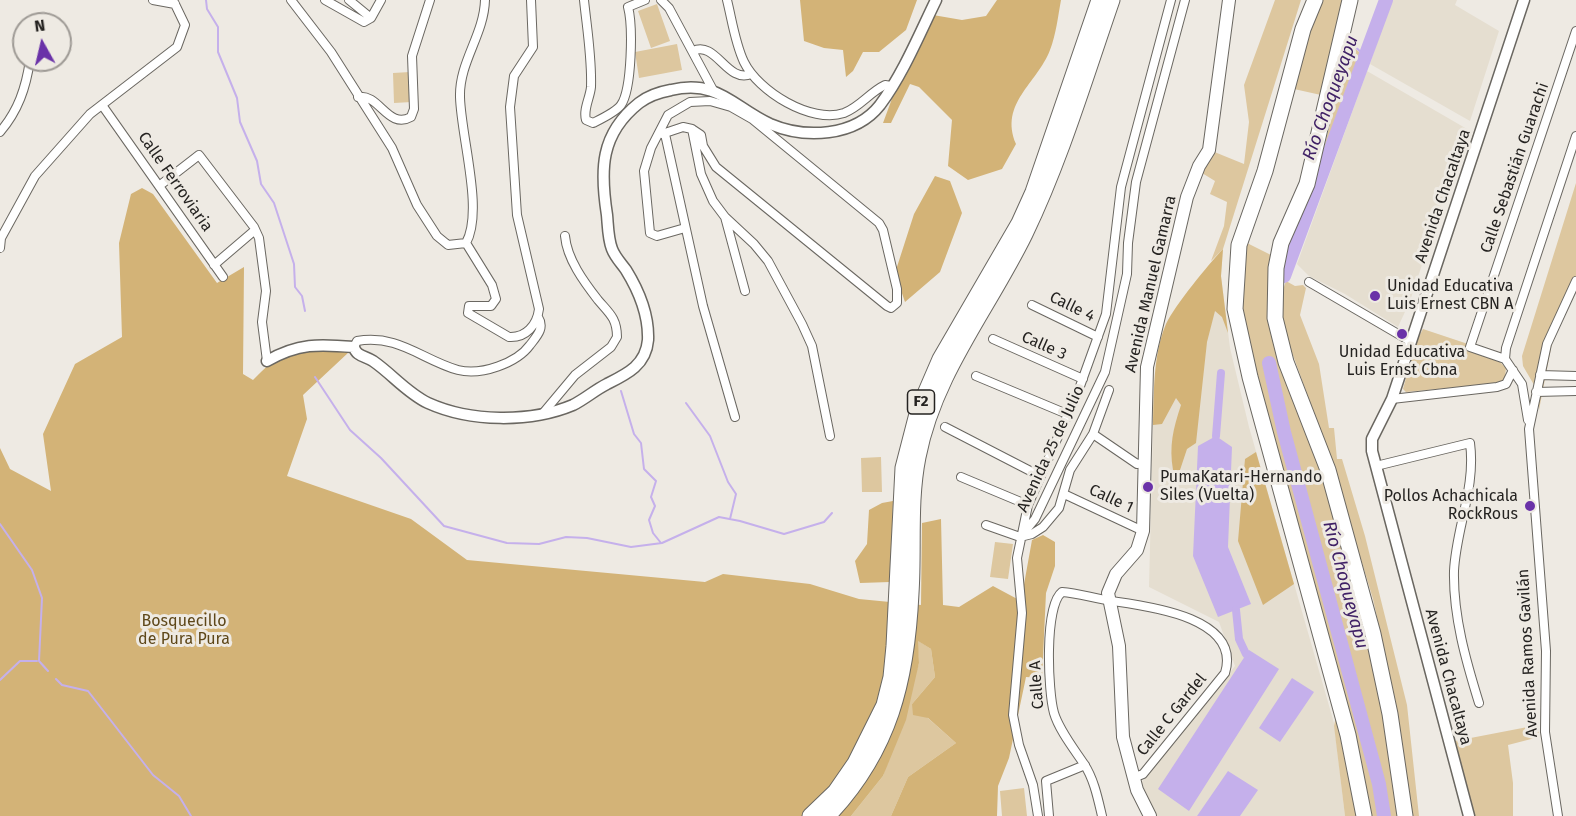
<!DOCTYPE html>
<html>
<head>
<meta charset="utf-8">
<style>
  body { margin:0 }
  #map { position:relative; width:1576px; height:816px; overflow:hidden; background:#eeeae3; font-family:"Fira Sans",sans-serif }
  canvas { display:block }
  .north { position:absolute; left:12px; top:12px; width:60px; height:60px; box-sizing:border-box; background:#eeeae3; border:2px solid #9e9a95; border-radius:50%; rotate:352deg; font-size:16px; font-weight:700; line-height:24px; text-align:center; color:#252321 }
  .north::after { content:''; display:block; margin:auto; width:21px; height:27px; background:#6a32a8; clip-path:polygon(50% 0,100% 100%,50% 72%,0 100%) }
</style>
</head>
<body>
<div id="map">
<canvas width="1576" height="816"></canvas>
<div class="north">N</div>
</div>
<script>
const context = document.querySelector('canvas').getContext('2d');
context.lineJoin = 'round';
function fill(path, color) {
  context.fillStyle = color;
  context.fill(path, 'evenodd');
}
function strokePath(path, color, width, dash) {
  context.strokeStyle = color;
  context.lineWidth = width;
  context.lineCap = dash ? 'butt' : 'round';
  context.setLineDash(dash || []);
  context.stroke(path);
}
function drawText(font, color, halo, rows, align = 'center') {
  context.font = font + ' "Fira Sans",sans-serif';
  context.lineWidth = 6;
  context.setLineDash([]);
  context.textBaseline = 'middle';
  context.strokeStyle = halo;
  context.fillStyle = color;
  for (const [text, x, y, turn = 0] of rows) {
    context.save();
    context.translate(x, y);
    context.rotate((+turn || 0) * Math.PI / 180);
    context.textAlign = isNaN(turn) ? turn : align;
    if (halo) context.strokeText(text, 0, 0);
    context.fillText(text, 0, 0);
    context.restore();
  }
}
fill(new Path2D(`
  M1391 0H1457L1455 5 1499 31 1470 121 1370 64Z
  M1367 71 1467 129 1410 301 1398 327 1345 294 1309 276 1297 264Z
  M1223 249 1221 276 1230 348 1249 427 1334 723 1345 816H1157L1141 783 1235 666 1219 622 1149 587 1154 386 1159 353 1166 324Z`), '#e5ded0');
fill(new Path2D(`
  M1275 0H1301L1223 249 1211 261 1224 226 1227 202 1210 194 1215 181 1202 173 1212 151 1244 164 1249 122 1244 85Z
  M1322 0H1344L1321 95 1294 89 1304 48Z
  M657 4 670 41 651 48 638 11Z
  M677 44 682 70 639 78 635 52Z
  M1350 44 1367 59 1294 251 1321 160Z
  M410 72 412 102 394 103 393 73Z
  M1576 183V291L1552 343 1539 410 1537 390 1523 366 1522 356Z
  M1247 243 1271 255 1268 284 1269 314C1304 421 1342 527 1368 636 1382 696 1389 756 1397 816H1389L1384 782 1271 359 1264 361 1267 383 1373 784 1378 816H1370L1243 320 1240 290Z
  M1286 281 1295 286 1303 285 1306 288 1300 315 1319 364 1329 428H1334L1337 459H1342L1365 536 1407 705 1419 816H1411L1396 703 1373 599 1329 454 1290 347 1281 315 1280 299Z
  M1423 329 1468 344V351L1500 362 1506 368 1505 378 1501 383 1406 392 1403 389 1416 342Z
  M881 457 882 492H862L861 458Z
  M995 542 1013 544 1008 579 990 577Z
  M917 640 931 649 935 677 912 704 956 743 908 777 891 816H851L883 776 919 663Z
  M1336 716 1356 816H1345L1334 726Z
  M1538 725 1539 737 1508 745 1513 783V816H1474L1455 741Z
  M1024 788 1027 816H1002L1000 791Z`), '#ddc79f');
fill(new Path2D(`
  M800 0H917L906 30 879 52H863L853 71 846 77 843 50 824 48 804 41Z
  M997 0H1061C1058 16 1056 35 1050 50 1037 84 999 103 1016 144L1002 169 968 180 948 166 952 120 919 87 910 84 891 123H883L900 77 933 15 962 20 986 16Z
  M935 176 950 181 962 213 940 272 905 302 895 273 914 214Z
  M142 188 153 194 217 283 244 267 243 374 253 380C292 341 296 344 349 352L303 395 307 419 287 476 411 519 467 560 705 582 723 574 810 584 859 599 921 605 922 523 941 519 943 605 959 607 993 586 1021 601 1032 540 1043 535 1055 542V566L1046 593 1042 678 1026 677 1009 758 998 786 997 816H891L908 777 956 743 928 718 913 715 912 704 935 677 931 649 918 641 919 663 906 720 883 776 851 816H0V448L10 469 51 491 43 434 75 364 122 337 119 243 131 194Z
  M1223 249 1221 276 1228 333 1222 317 1215 311 1207 342 1196 443 1187 449 1179 473 1173 470C1169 446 1173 429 1181 405L1176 398 1162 424 1153 425C1154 393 1153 354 1166 324 1175 305 1208 265 1223 249Z
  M1256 452 1294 584 1263 605 1238 541 1245 459Z
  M893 501 890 582 860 583 855 561 867 544 869 510 882 503Z`), '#d3b377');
fill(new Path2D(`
  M1216 436 1232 447 1228 547 1251 604 1218 617 1193 556 1198 446Z
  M1249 650 1279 669 1189 811 1158 789Z
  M1292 678 1314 692 1280 742 1259 728Z
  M1228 771 1258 790 1240 816H1197Z`), '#c5b0eb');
strokePath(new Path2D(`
  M206 0 207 9 218 27V52L237 98 240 122 257 161 261 184 274 203 294 264 295 287 302 296 305 311
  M1347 39 1365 56
  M315 377 350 430 381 458 444 526 507 543 539 544 566 537 587 538 631 547 662 543 719 517 740 521 784 534 824 522 832 513
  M621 391 634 434 641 443 644 469 656 481 651 497 655 506 649 520 653 533 661 543
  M686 403 710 436 728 482 736 494 730 519
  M0 524 32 570 42 598 39 661 48 671
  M56 679 62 685 88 691 153 775 179 796 191 816
  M0 680 20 661H37`), '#c5b0eb', 2);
strokePath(new Path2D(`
  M1216 436 1221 373
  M1236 610 1239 639 1246 654`), '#c5b0eb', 8);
strokePath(new Path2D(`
  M1284 276 1386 0
  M1269 363 1284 432 1379 784 1384 816`), '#c5b0eb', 14);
const minor = new Path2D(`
  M153 0 175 4
  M291 0 331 52 392 148 417 205 437 236 448 245 466 243C484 211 461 137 460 97 459 62 484 35 485 0
  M325 0 364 22 371 18 381 0
  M349 0 371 18
  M584 0C587 29 592 58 591 87 590 98 583 109 586 120L593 123C601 119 616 112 621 105 632 89 633 26 628 7L645 0
  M661 0 669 8 713 90
  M727 0C732 20 735 43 744 62 758 91 811 124 844 113 860 107 870 92 885 85L891 86
  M693 51C716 40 727 84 751 74
  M358 97C379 93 388 130 411 117L414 109 412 56 430 0
  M102 105 223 277
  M0 132C18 111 26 88 30 60
  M662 134 683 127 692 129 701 174 713 201 725 217 745 291
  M665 134 703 306 735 417
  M159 186 199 155 254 227 259 238 266 291 262 322 267 361
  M725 217 754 244 768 261 802 324 812 346 830 436
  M685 228 657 236 650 233 644 171 651 148 668 115 690 102 710 101 731 107 752 119 879 223 883 230 897 289V303L891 308 887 306 716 167 703 146 701 135 692 129
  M466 243 492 285 496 299 491 306H469L468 313 509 337C526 338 537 325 539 309L517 215 510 107 514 76 533 47 531 0
  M0 248 1 238 35 176 90 114 177 47 185 25 173 0
  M214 265 255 230
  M1309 282 1410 341
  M1032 305 1098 337
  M993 339 1083 379
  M354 347 357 341C399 334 422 360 458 370 481 376 517 363 530 345 537 336 545 328 538 317
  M1505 359 1470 347 1576 31
  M1505 359 1506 348 1576 136
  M1505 359 1522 384 1528 420
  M1540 375 1576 376
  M976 376 1067 414
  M1536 392 1576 391
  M1392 399 1497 387 1506 384 1513 370
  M544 412 575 375 611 347 617 337C617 318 609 313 598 300 584 282 567 259 565 236
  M945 427 1040 476
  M1093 434 1137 464 1144 463
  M1376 466 1470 443C1476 488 1456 528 1454 571 1453 616 1466 661 1479 703
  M961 477 1028 505
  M1064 494 1143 531
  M986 525 1020 537 1032 534 1043 527 1059 508 1070 470 1093 434 1109 390
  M1021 536 1035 519 1105 372 1127 274 1128 243 1136 182 1185 0
  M1038 816 1033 785 1019 745 1013 715 1022 613 1017 558 1028 505 1079 389 1106 314 1121 187 1171 0
  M1049 816 1046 781 1085 765
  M1102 816C1098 799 1094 779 1084 764 1074 749 1059 730 1054 713 1048 692 1044 606 1062 592 1079 593 1095 599 1112 601 1147 606 1242 617 1225 673L1143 774 1133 778
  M1558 816 1545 732 1546 651 1529 429 1547 344 1576 281`);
const tertiary = new Path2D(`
  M267 361C298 343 319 344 354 347 356 356 365 356 373 361 392 374 407 393 428 403 470 422 530 423 573 405 585 399 595 390 607 384 627 374 646 365 648 340 649 314 639 291 626 270 621 263 615 257 612 249 608 239 608 226 607 215 600 170 600 134 639 103 648 96 660 92 671 90 718 79 733 107 770 124 805 139 855 137 880 105 903 74 919 35 936 0
  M1469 816 1372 451V439L1392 399 1524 0`);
const secondary = new Path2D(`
  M1150 816 1137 790 1123 737 1119 646 1108 593 1116 574 1137 550 1143 531 1147 367 1187 197 1199 166 1209 150 1229 0`);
const motorway = new Path2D(`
  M1315 0 1303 29 1265 171 1239 245 1235 309 1250 377 1348 735 1364 816
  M1350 0 1307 184 1281 243 1276 268 1275 318 1286 362 1328 470 1373 634 1390 714 1405 816
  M810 816 835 792 855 763 884 705 891 677 894 646 903 468 918 410 940 359 1019 223 1033 192 1099 0
  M828 816C890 751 907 680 911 593 914 548 909 502 918 457 934 374 989 308 1025 234 1061 159 1085 78 1112 0`);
strokePath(minor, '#6a6761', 10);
strokePath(tertiary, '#6a6761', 13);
strokePath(secondary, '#6a6761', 14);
strokePath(motorway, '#6a6761', 17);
strokePath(minor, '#fff', 8);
strokePath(tertiary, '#fff', 10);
strokePath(secondary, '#fff', 12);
strokePath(motorway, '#fff', 15);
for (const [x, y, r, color] of [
  [1375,296,6,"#6a32a8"],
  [1402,334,6,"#6a32a8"],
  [1148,487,6,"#6a32a8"],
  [1530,506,6,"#6a32a8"]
]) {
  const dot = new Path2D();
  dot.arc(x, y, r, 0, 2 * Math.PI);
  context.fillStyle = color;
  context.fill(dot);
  strokePath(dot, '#eeeae3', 2);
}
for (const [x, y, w] of [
  [921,402,27]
]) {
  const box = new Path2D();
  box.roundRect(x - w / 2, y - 12, w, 24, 4.5);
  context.fillStyle = '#eeeae3';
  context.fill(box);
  strokePath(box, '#252321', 1.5);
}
drawText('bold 15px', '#252321', null, [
  ["F2",921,402]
]);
drawText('16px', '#252321', '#eeeae3', [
  ["Calle Sebastián Guarachi",1515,168,-71],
  ["Calle Ferroviaria",175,182,55],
  ["Avenida Chacaltaya",1443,196,-71],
  ["Avenida Manuel Gamarra",1151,284,-77],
  ["Calle 4",1072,307,26],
  ["Calle 3",1044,346,24],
  ["Avenida 25 de Julio",1051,449,-65],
  ["Calle 1",1111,499,25],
  ["Avenida Ramos Gavilán",1528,653,-93],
  ["Avenida Chacaltaya",1448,677,75],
  ["Calle A",1037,685,-94],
  ["Calle C Gardel",1172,715,-51]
]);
drawText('16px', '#252321', '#eeeae3', [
  ["Unidad Educativa",1387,287],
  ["Luis Ernest CBN A",1387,305],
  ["Unidad Educativa",1402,353,"center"],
  ["Luis Ernst Cbna",1402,371,"center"],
  ["PumaKatari-Hernando",1160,478],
  ["Siles (Vuelta)",1160,496],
  ["Pollos Achachicala",1518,497,"right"],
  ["RockRous",1518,515,"right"]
], 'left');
drawText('16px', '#5e4719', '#eeeae3', [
  ["Bosquecillo",184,622],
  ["de Pura Pura",184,640]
]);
drawText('italic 18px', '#402166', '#eeeae3', [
  ["Río Choqueyapu",1331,98,-70],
  ["Río Choqueyapu",1345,585,75]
]);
</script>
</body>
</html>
